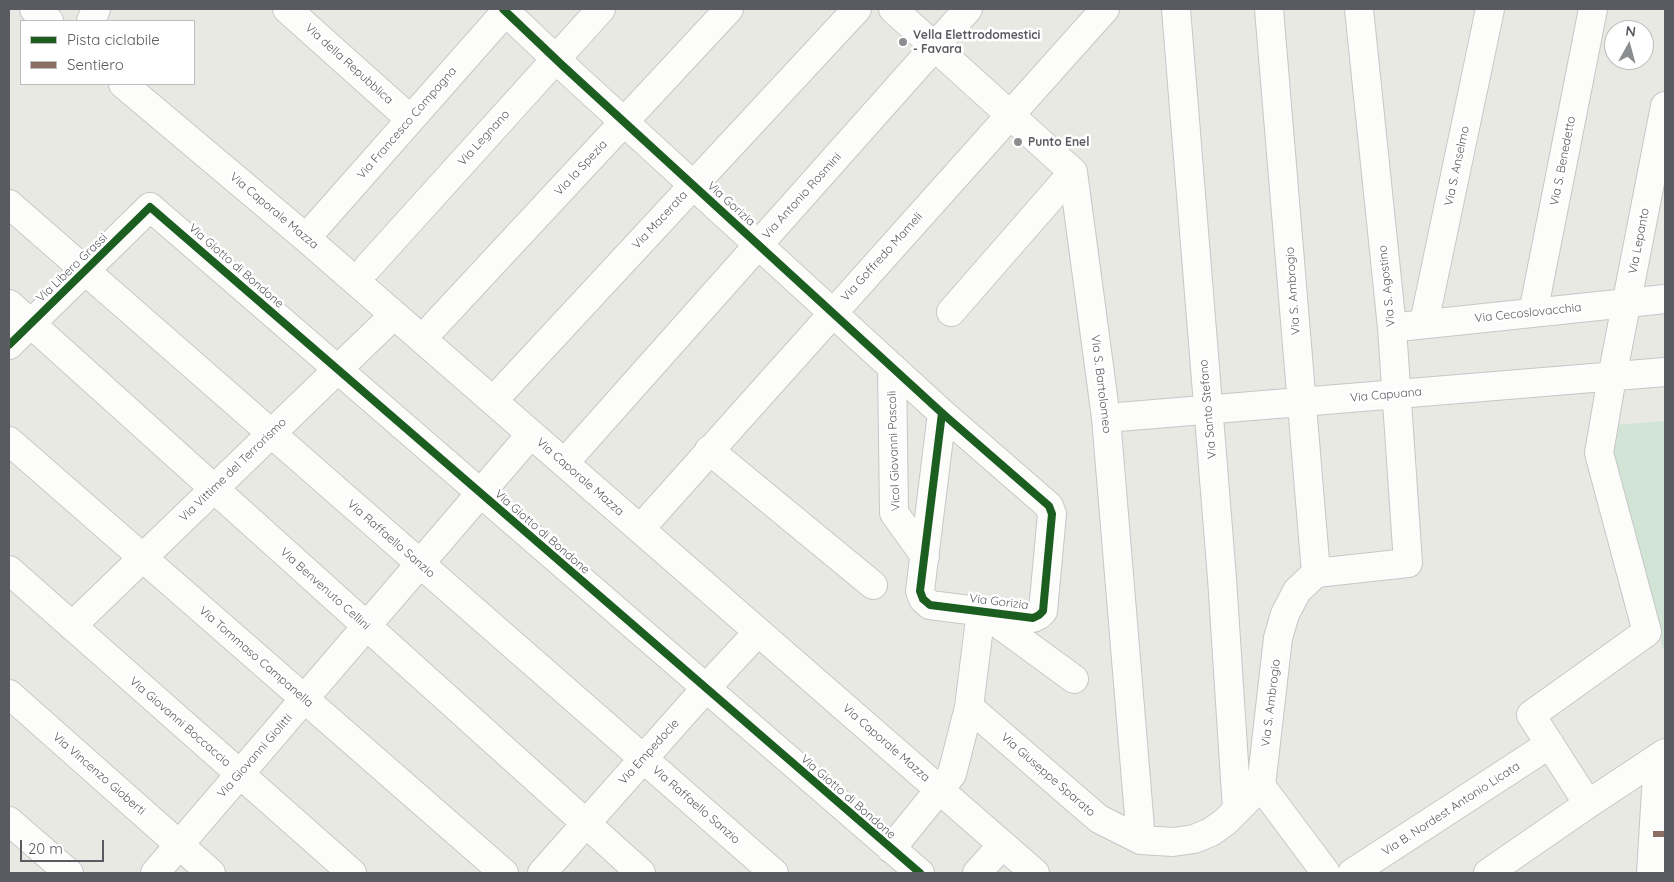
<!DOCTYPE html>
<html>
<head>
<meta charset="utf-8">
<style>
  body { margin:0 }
  #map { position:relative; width:1674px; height:882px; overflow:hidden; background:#e9e9e4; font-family:Quicksand,sans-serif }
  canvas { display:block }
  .frame { position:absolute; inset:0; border:10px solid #5a5b61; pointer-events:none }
  .legend { position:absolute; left:20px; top:20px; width:175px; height:65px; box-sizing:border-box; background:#fff; border:1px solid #bdbdc0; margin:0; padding:6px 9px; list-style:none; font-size:15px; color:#5a5b61 }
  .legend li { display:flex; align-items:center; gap:10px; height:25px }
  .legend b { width:25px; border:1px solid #bdbdc0 }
  .north { position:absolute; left:1604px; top:20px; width:50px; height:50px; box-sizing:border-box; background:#fff; border:1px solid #bdbdc0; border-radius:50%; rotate:7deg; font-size:14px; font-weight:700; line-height:20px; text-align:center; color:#5a5b61 }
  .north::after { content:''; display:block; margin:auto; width:18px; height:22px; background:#8c8d8f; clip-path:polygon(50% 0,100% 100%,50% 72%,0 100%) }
  .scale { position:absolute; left:20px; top:840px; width:84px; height:22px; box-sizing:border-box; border:2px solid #5a5b61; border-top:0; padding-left:6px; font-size:15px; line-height:18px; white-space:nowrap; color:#5a5b61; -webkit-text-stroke:4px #fff; paint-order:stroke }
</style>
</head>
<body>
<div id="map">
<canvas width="1674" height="882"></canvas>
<div class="frame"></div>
<ul class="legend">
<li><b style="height:6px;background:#1b5e20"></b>Pista ciclabile</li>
<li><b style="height:6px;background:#8d6e63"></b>Sentiero</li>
</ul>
<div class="north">N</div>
<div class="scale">20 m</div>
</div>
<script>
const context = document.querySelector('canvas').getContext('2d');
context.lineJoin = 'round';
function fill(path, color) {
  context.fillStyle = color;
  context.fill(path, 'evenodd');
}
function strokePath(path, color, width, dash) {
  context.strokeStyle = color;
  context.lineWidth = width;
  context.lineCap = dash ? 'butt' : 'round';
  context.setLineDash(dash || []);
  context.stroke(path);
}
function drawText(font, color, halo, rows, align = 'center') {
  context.font = font + ' Quicksand,sans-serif';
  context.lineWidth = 5;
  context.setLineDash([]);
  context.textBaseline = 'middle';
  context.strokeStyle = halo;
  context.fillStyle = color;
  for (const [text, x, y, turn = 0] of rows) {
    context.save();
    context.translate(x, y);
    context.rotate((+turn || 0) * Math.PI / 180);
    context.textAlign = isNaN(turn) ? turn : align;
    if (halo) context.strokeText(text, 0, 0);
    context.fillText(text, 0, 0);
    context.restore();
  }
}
fill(new Path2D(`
  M1665 421V648L1663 649 1611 470 1614 425Z`), '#d2e4d5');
const minor = new Path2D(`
  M34 9 49 21
  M287 9 410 119
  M503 9 563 66 942 413 1049 506 1052 514 1043 611 1039 615 1033 618 930 605 923 599 920 591 942 413
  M893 9 1073 172 1106 418 1141 840
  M1176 9 1222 578 1237 810
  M1269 9 1316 573
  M91 21 96 9
  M123 84 306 238 1035 873
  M9 204 774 873
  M306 238 508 9
  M368 267 601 9
  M9 304 641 873
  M951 312 1073 172
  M1533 313 1593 9
  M1424 323 1490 9
  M434 326 729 9
  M1408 326 1665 299
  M9 345 150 207 920 873
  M892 367 894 513 925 556
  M504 389 857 9
  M1106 418 1665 372
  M9 441 504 873
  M709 450 873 585
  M575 451 968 9
  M640 529 1105 9
  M9 570 352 873
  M72 626 394 315
  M9 694 211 873
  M969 707 1099 819 1141 840 1173 842 1194 839 1211 832 1225 822 1249 798
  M1261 786 1278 638 1285 614 1297 591 1316 573 1408 563 1392 328 1359 9
  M1261 786 1326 873
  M1588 804 1531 715 1647 632 1599 453 1612 377 1665 106
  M9 821 69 873
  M891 849 952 774 969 707 981 611 1074 679
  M155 873 531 434
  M542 873 706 688 758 632
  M977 873 1002 845
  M1352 873 1550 744
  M1488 873 1588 804 1665 753`);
const tertiary = new Path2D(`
  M1651 873 1658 758`);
strokePath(minor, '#c6c7c6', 30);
strokePath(tertiary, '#c6c7c6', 30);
strokePath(minor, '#fcfcfb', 28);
strokePath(tertiary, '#fcfcfb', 28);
strokePath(new Path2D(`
  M1653 834H1665`), '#8d6e63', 6, [12, 6]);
strokePath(new Path2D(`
  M503 9 563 66 942 413 1049 506 1052 514 1043 611 1039 615 1033 618 930 605 923 599 920 591 942 413
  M9 345 150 207 920 873`), '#1b5e20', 8);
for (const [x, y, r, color] of [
  [903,42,5,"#8c8d8f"],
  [1018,142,5,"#8c8d8f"]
]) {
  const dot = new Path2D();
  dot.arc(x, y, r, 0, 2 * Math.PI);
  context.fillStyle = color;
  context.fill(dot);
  strokePath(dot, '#fff', 2);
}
drawText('bold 12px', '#5a5b61', '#fff', [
  ["Vella Elettrodomestici",913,35],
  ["- Favara",913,49],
  ["Punto Enel",1028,142]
], 'left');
drawText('12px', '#5a5b61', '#fff', [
  ["Via della Repubblica",349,64,42],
  ["Via Francesco Compagna",407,123,-49],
  ["Via Legnano",484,138,-48],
  ["Via S. Benedetto",1563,161,-79],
  ["Via S. Anselmo",1457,166,-78],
  ["Via la Spezia",581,168,-47],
  ["Via Antonio Rosmini",802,196,-48],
  ["Via Gorizia",731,204,42],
  ["Via Caporale Mazza",274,211,40],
  ["Via Macerata",660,220,-47],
  ["Via Lepanto",1639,241,-79],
  ["Via Goffredo Mameli",882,257,-48],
  ["Via Giotto di Bondone",236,266,41],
  ["Via Libero Grassi",72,268,-44],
  ["Via S. Agostino",1387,286,-96],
  ["Via S. Ambrogio",1293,291,-94],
  ["Via Cecoslovacchia",1528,313,-6],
  ["Via S. Bartolomeo",1101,384,83],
  ["Via Capuana",1386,395,-5],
  ["Via Santo Stefano",1208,409,-95],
  ["Vicol Giovanni Pascoli",894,451,-92],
  ["Via Vittime del Terrorismo",233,470,-44],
  ["Via Caporale Mazza",580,477,41],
  ["Via Giotto di Bondone",542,532,41],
  ["Via Raffaello Sanzio",391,539,41],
  ["Via Benvenuto Cellini",325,589,42],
  ["Via Gorizia",999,602,7],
  ["Via Tommaso Campanella",256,657,41],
  ["Via S. Ambrogio",1271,703,-83],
  ["Via Giovanni Boccaccio",180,722,41],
  ["Via Caporale Mazza",886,743,41],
  ["Via Empedocle",649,752,-48],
  ["Via Giovanni Giolitti",255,756,-49],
  ["Via Vincenzo Gioberti",99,774,41],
  ["Via Giuseppe Sparato",1048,775,41],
  ["Via Giotto di Bondone",848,797,41],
  ["Via Raffaello Sanzio",696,805,41],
  ["Via B. Nordest Antonio Licata",1451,809,-33]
]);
</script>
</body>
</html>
